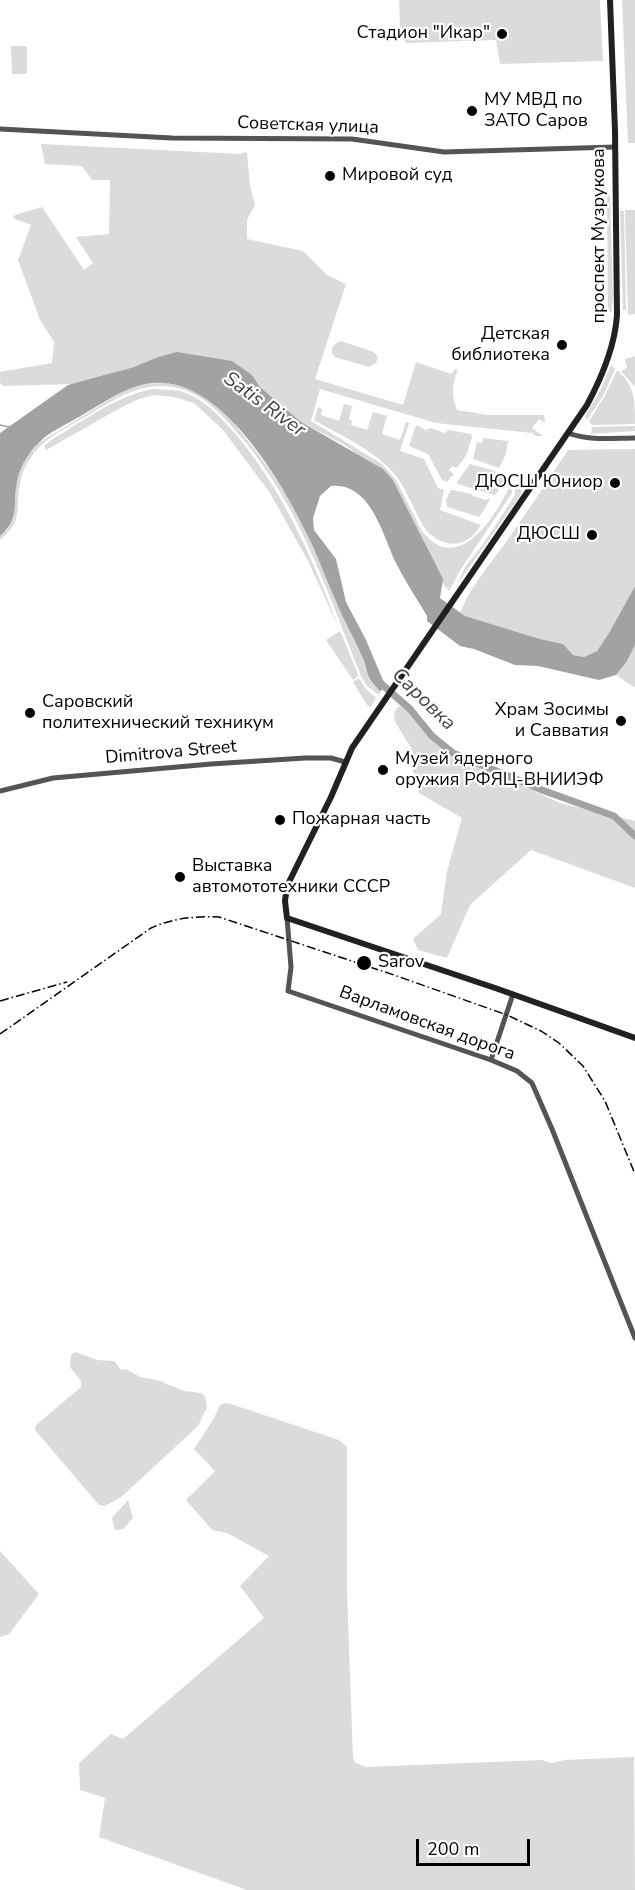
<!DOCTYPE html>
<html>
<head>
<meta charset="utf-8">
<style>
  body { margin:0 }
  #map { position:relative; width:635px; height:1890px; overflow:hidden; background:#fff; font-family:"Nunito Sans",sans-serif }
  canvas { display:block }
  .scale { position:absolute; left:416px; top:1839px; width:114px; height:27px; box-sizing:border-box; border:3px solid #000; border-top:0; padding-left:8px; font-size:18px; line-height:21px; white-space:nowrap; color:#000; -webkit-text-stroke:4px #fff; paint-order:stroke }
</style>
</head>
<body>
<div id="map">
<canvas width="635" height="1890"></canvas>
<div class="scale">200 m</div>
</div>
<script>
const context = document.querySelector('canvas').getContext('2d');
context.lineJoin = 'round';
function fill(path, color) {
  context.fillStyle = color;
  context.fill(path, 'evenodd');
}
function strokePath(path, color, width, dash) {
  context.strokeStyle = color;
  context.lineWidth = width;
  context.lineCap = dash ? 'butt' : 'round';
  context.setLineDash(dash || []);
  context.stroke(path);
}
function drawText(font, color, halo, rows, align = 'center') {
  context.font = font + ' "Nunito Sans",sans-serif';
  context.lineWidth = 4.5;
  context.setLineDash([]);
  context.textBaseline = 'middle';
  context.strokeStyle = halo;
  context.fillStyle = color;
  for (const [text, x, y, turn = 0] of rows) {
    context.save();
    context.translate(x, y);
    context.rotate((+turn || 0) * Math.PI / 180);
    context.textAlign = isNaN(turn) ? turn : align;
    if (halo) context.strokeText(text, 0, 0);
    context.fillText(text, 0, 0);
    context.restore();
  }
}
fill(new Path2D(`
  M399 0H600L603 61 500 64 496 40 406 43 400 32Z
  M622 0H635V143H628Z
  M11 46H27V74H12Z
  M41 144 240 154 247 152 250 186 255 205 247 220V239L303 251 327 275 346 284 315 379 403 405 416 362 451 374 455 369 458 370C452 384 451 396 457 410L488 415H544L545 423 539 419 532 428 543 436H536L532 433 436 423 320 389 311 421 382 464 396 480 422 531C457 576 493 520 509 488L512 490V493L461 569 449 591 443 584 424 541 393 480 343 444 301 422 260 387 252 375 158 357 134 367 75 384 4 386 0 383V372L52 363 54 342 40 320 18 260 31 225 13 218 15 215 42 207 84 270 93 263 76 237 109 234 110 180H92L82 166 45 164Z
  M610 193 613 295 612 312 608 311 607 199Z
  M625 210H635V314L628 315Z
  M620 211H624L626 310H623Z
  M341 341 374 352 378 357 376 363 369 367 335 357 332 353C332 346 334 344 341 341Z
  M635 356V387L621 371 627 368 625 359Z
  M611 365 615 369 603 396 587 420 585 416 600 391Z
  M617 370C635 386 635 400 635 424L592 425 589 421 605 396Z
  M162 383C175 384 186 386 197 392 216 402 231 419 244 436 269 466 291 500 308 535 326 574 341 614 360 652 368 668 364 679 381 691L379 695 367 686 361 676C327 591 298 500 235 430 218 410 200 392 173 387 139 381 112 401 85 417 72 425 57 432 46 441 33 451 23 467 20 483 15 508 24 521 0 540V536L8 529 14 518 16 486 21 467 27 456 40 442 127 389 146 384Z
  M154 389C165 390 176 389 186 393 207 401 224 421 238 437 286 496 312 558 339 628L308 561 270 493 223 430 194 403 174 397 154 395 139 399 122 407 46 450 44 446 53 439C85 420 117 395 154 389Z
  M344 404 352 406 349 419 352 421 351 425 367 430 373 412 387 416 382 434 400 440 406 422 409 423 400 451 424 459 438 488 444 490 440 510 481 525C467 549 444 549 426 530 415 513 408 492 396 476 378 452 340 435 314 420L318 407 322 409 321 415 339 421Z
  M416 425 426 430 431 428 444 433 449 430 471 434 472 437 466 456 457 468 452 466 449 470 454 474 447 482 442 480 428 454 409 446Z
  M635 426V431L591 434 592 427Z
  M483 438 508 441 506 454 499 468 473 459 477 442 482 443Z
  M635 449V586L609 633 597 651 584 657 573 655 563 644 540 639 465 616 460 613C472 583 493 561 511 535 531 507 549 478 568 450Z
  M470 464 492 470 505 479 496 494 494 495 458 484 457 482Z
  M514 485 522 491 520 496 457 585 465 567 484 543 515 495Z
  M453 490 471 494 473 496 486 500 488 498 490 500 479 517 447 507 446 501 450 491Z
  M340 631 358 674V676L353 680 326 640Z
  M635 645V688L616 675 627 661Z
  M359 678 365 688 376 698 371 707 367 705 353 682Z
  M405 705 445 750 560 803 635 821V888L531 850 470 905 447 958 418 950 413 939 441 914 447 871 462 818 419 793 413 771V751L395 722 394 713 398 707Z
  M75 1352 97 1360 114 1361 121 1370 126 1369 140 1377 157 1380 184 1391 201 1393 205 1396 207 1407 199 1424 195 1429 121 1497 105 1506 99 1505 35 1430 36 1425 81 1387V1381L70 1367 71 1355Z
  M225 1403 231 1404 339 1440 347 1447V1591L353 1758 356 1763 366 1767 543 1760C551 1765 556 1762 564 1760L634 1757 635 1890H247L99 1837 105 1798 80 1790 79 1763 111 1734 123 1739 264 1618 240 1586 269 1556 227 1533 212 1530 186 1500 215 1471 194 1449 214 1418 220 1405Z
  M128 1500 133 1518 123 1529 115 1530 112 1518Z
  M0 1551 39 1594 9 1634 0 1637Z`), '#dbdbdb');
fill(new Path2D(`
  M177 352 232 361 252 375 260 387 301 422 383 469 393 480 443 579 440 598 465 616 540 639 563 644 573 655 584 657 597 651 609 633 635 586V645L627 661 616 675 599 680 538 666 515 665 474 649 460 646 427 621V616C417 599 405 581 396 563 383 536 371 482 331 486L320 496 313 518 314 530 336 559 346 602 366 640 385 685 381 691 379 690C364 675 369 671 361 654 353 636 343 619 336 601 326 579 318 556 307 534 283 484 225 385 163 383 133 381 109 400 84 414 71 422 57 428 45 437 31 449 20 464 17 482 12 506 21 518 0 536V433L68 385 134 367 158 357Z`), '#a2a2a2');
strokePath(new Path2D(`
  M0 425 9 427`), '#a2a2a2', 1.5);
strokePath(new Path2D(`
  M378 681 410 709 432 736 453 753 542 790 614 816 635 836`), '#a2a2a2', 7);
strokePath(new Path2D(`
  M0 129 172 138 352 139 444 152 615 147
  M568 433C589 441 613 438 635 438
  M0 791 53 778 211 764 305 758H331L345 762
  M287 918 291 967 288 991 491 1060 517 1071 532 1083 552 1129 635 1338
  M491 1060 513 994`), '#545454', 5);
strokePath(new Path2D(`
  M610 0 615 131 617 315C615 346 602 377 587 405L352 748 331 797 287 886 285 901 287 918 498 989 635 1038`), '#212121', 6);
strokePath(new Path2D(`
  M0 1001 67 982
  M0 1034 151 928C173 918 195 916 219 917L394 975 507 1015 541 1031 559 1043 583 1066 605 1101 635 1174`), '#000', 1.5, [9, 3, 1.5, 3]);
for (const [x, y, r, color] of [
  [502,34,6,"#000"],
  [472,111,6,"#000"],
  [330,176,6,"#000"],
  [562,345,6,"#000"],
  [615,483,6,"#000"],
  [592,535,6,"#000"],
  [30,713,6,"#000"],
  [621,721,6,"#000"],
  [383,770,6,"#000"],
  [280,820,6,"#000"],
  [180,877,6,"#000"],
  [364,963,8,"#000"]
]) {
  const dot = new Path2D();
  dot.arc(x, y, r, 0, 2 * Math.PI);
  context.fillStyle = color;
  context.fill(dot);
  strokePath(dot, '#fff', 2);
}
drawText('18px', '#000', '#fff', [
  ["Стадион \"Икар\"",490,34,"right"],
  ["МУ МВД по",484,101],
  ["ЗАТО Саров",484,122],
  ["Мировой суд",342,176],
  ["Детская",550,335,"right"],
  ["библиотека",550,356,"right"],
  ["ДЮСШ Юниор",603,483,"right"],
  ["ДЮСШ",580,535,"right"],
  ["Саровский",42,703],
  ["политехнический техникум",42,724],
  ["Храм Зосимы",609,711,"right"],
  ["и Савватия",609,732,"right"],
  ["Музей ядерного",395,760],
  ["оружия РФЯЦ-ВНИИЭФ",395,781],
  ["Пожарная часть",292,820],
  ["Выставка",192,867],
  ["автомототехники СССР",192,888],
  ["Sarov",378,963]
], 'left');
drawText('18px', '#000', '#fff', [
  ["Советская улица",308,126,2],
  ["проспект Музрукова",600,236,-90],
  ["Dimitrova Street",171,753,-5],
  ["Варламовская дорога",427,1024,20]
]);
drawText('italic 20px', '#434343', '#fff', [
  ["Satis River",264,405,36],
  ["Саровка",423,700,44]
]);
</script>
</body>
</html>
